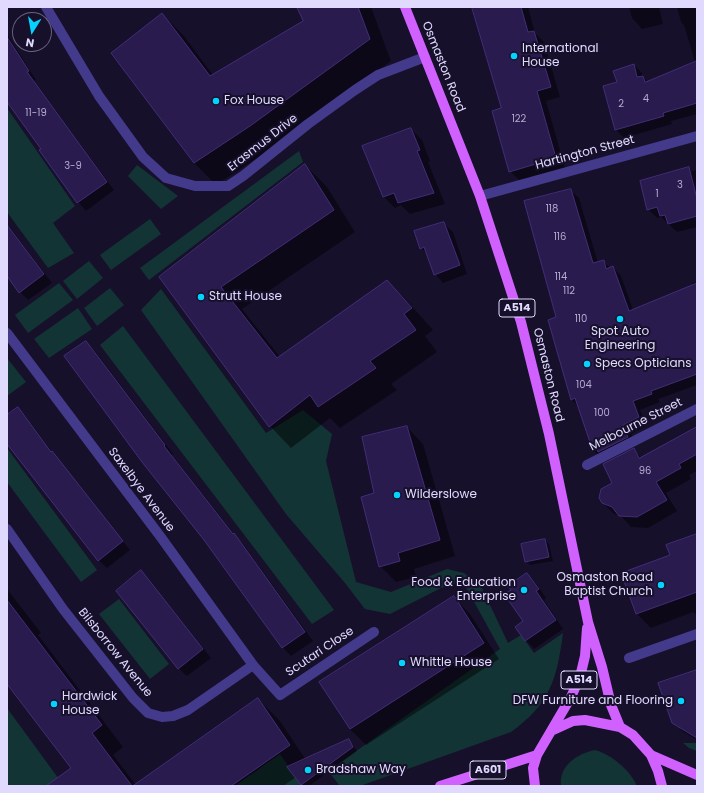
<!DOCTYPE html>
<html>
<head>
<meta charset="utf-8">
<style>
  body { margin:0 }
  #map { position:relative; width:704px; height:793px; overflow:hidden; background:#17102b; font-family:Poppins,sans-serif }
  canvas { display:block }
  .frame { position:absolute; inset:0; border:8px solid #e1daff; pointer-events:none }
  .north { position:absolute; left:12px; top:12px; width:40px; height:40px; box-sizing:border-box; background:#17102b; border:1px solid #686180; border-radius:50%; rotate:191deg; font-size:11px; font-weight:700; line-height:16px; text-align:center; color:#e1daff }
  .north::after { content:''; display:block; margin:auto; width:14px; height:18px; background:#06d2ff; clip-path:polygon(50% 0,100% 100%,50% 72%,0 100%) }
</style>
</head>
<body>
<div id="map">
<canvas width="704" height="793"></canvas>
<div class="frame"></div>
<div class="north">N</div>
</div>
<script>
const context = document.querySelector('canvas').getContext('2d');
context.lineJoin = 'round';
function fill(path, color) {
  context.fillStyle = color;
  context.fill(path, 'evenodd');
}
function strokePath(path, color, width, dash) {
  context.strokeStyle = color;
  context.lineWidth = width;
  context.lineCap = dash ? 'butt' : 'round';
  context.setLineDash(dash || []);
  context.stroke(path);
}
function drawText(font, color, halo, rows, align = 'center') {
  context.font = font + ' Poppins,sans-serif';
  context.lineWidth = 4;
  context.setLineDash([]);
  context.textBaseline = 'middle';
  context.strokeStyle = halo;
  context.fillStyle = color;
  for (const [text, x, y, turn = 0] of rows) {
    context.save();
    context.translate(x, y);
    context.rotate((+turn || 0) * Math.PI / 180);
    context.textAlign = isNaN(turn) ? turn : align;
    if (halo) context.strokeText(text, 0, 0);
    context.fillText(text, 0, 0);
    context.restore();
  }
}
fill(new Path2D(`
  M7 108 75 206 53 223 74 253 48 268 7 212Z
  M299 151 303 162 149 280 140 268Z
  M137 165 178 196 161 209 128 176Z
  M150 219 161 234 111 270 100 255Z
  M89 261 103 278 77 299 63 281Z
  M59 283 73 300 28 333 15 315Z
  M110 288 124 305 97 326 84 308Z
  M161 289 266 433 303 410 332 434 326 461 356 582 391 592 447 569 464 573 481 586 508 643 521 635 534 653 563 633C557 679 550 704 511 732L360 786H340L328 771 500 649 467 589 460 582 441 588 390 614 365 609 345 583 286 514 141 310Z
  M78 308 92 329 49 358 34 339Z
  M123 326 334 610 312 624 100 345Z
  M7 358 26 382 7 396Z
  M7 448 97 570 81 582 7 482Z
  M119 599 169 664 150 679 99 614Z
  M7 708 64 786H7Z
  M683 743H697V751L689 748Z
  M595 750C612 755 630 770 637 786H561C559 765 577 754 595 750Z
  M280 754 302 786H235Z`), '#133435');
fill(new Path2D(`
  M298 7H371L391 61 272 148 216 185 194 163 113 53 162 14 184 36 213 75 304 21Z
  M473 7H528L535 33 544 42 560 97 546 101 565 168 520 181 510 171 503 109Z
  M629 7H659L663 24 642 29 632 18Z
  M677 7H697V114L671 121 672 124 624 138 616 130 618 83 634 65 642 73 643 77 648 82 695 62 684 25 681 22Z
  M7 34 36 80 34 81 114 190 86 211 78 202 42 149 7 100Z
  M411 129 422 140 430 161 428 162 445 204 410 214 401 205 395 208 384 197 364 147Z
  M305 165 327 187 355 232 242 309 280 357 387 281 409 303 433 330 425 336 437 352 391 384 397 390 340 428 330 418 291 448 270 426 160 278Z
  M689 168 692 171 697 170V227L677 232 661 217 657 218 648 209Z
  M570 190 579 198 598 263 603 261 610 268 613 267 621 276 633 310 692 286 691 284 697 281V385L658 399 660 402 640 410 647 425 631 434 636 445 602 459 594 451 579 407 571 399 557 318Z
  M7 224 52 283 28 300 20 292 7 275Z
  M444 224 453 232 467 274 443 283 435 274 428 255 421 248Z
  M86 342 94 350 173 454 172 455 234 534 242 543 313 641 291 656 283 648 204 540Z
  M18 408 26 417 55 456 130 550 107 568 98 560 7 442V416Z
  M407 427 423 444 455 556 414 569 416 577 396 582 380 566 375 494Z
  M697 428V471L689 475 691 479 666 493 677 511 648 528 631 527 621 516 614 514 603 503 634 450 642 458Z
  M697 535V616L693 612 651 628 637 614 623 573 672 556Z
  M545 540 549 544 553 561 530 565 526 561Z
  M141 572 149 580 211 658 187 676 178 668Z
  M527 574 536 583 546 598 544 600 563 629 534 649 526 640 525 621 512 590Z
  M7 589 41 633 38 635 123 747 113 755 136 785 258 699 280 721 306 760 349 740 357 751 309 786H304L296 777 283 786H65L72 768 7 682Z
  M454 598 470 614 499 659 366 745 350 729Z
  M697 671V740L682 731 673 722Z`), '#0007');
const building = new Path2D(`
  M297 7H358L370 39 250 126 194 163 111 53 162 13 210 76 303 21Z
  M472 7H521L528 32 534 31 551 87 537 91 556 158 509 172 492 111 501 108Z
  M7 37 29 71 27 72 107 182 77 203 39 150 41 149 7 102Z
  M697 61V103L663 113 664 116 615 130 603 86 617 82 613 71 634 64 637 77 643 76 645 82Z
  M411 128 420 150 417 151 434 193 398 203 394 193 383 197 362 146Z
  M305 164 334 210 221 287 277 358 387 280 412 308 404 314 416 330 370 361 376 368 318 407 310 395 269 427 159 277Z
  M689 167 697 199V216L668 224 665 215 660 216 657 207 647 210 640 181Z
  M571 189 593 263 604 260 606 269 613 266 629 311 697 283V374L651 391 652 394 633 401 639 417 623 425 628 437 598 452 597 449 593 451 575 398 571 400 548 320 556 317 524 201Z
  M444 222 460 265 434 275 424 247 420 249 414 231Z
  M7 225 44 274 19 293 7 276Z
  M86 341 165 445 164 446 233 534 234 533 305 632 282 648 204 540 142 462 64 356Z
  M18 407 51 452 52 451 123 541 98 561 7 444V415Z
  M407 426 440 540 398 553 400 561 379 567 361 497 374 493 362 437Z
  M697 427V454L679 464 681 468 656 482 667 500 637 517 619 516 612 507 602 503 599 498 601 489 612 483 603 464 634 448 639 458Z
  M697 534V592L636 614 621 573 670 555 666 545Z
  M545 539 549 557 525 562 521 544Z
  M141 570 203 649 178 669 116 591Z
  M527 573 539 589 536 591 556 620 525 641 515 627 523 621 504 594 511 590 508 586Z
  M454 596 484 643 350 729 319 682Z
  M7 600 102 725 92 733 132 786H46L71 768 7 684Z
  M697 670V738L672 723 658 683Z
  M258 698 290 745 231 786H133Z
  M349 739 353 747 301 785 287 767Z`);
fill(building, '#291b4d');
strokePath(building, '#422d79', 1);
strokePath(new Path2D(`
  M46 7 99 96 143 157 166 178 195 186H228L243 176 308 124 355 90 378 75 425 57
  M480 196 697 136
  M7 333 160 536 253 665 280 695 374 632
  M587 465 697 409
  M7 529 63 609 133 698 148 713 162 717 173 716 188 710 253 665
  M629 658 697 634`), '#433a8b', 10);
strokePath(new Path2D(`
  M405 7 480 196 521 322 549 434 588 622 602 667 611 705 620 727
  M551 731 573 721 585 720 620 727 633 735 651 755 658 771 662 786
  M651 755 697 775
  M440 786 537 755
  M535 786 533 768 537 755 571 697 580 677 585 656 587 628`), '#d061ff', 10);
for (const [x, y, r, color] of [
  [514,56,4,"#06d2ff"],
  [216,101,4,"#06d2ff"],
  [201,297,4,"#06d2ff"],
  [620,319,4,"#06d2ff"],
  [587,364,4,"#06d2ff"],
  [397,495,4,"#06d2ff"],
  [661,585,4,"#06d2ff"],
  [524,590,4,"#06d2ff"],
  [402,663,4,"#06d2ff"],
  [681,701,4,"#06d2ff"],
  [54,704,4,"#06d2ff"],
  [308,770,4,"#06d2ff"]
]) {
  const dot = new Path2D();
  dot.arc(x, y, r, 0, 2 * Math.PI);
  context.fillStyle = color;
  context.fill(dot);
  strokePath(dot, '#17102b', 1.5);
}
drawText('10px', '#b3aad2', null, [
  ["4",646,99],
  ["2",621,104],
  ["11-19",36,113],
  ["122",519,119],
  ["3-9",73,166],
  ["3",680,185],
  ["1",657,194],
  ["118",552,209],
  ["116",560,237],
  ["114",561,277],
  ["112",569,291],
  ["110",581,319],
  ["104",584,385],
  ["100",602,413],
  ["96",645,471]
]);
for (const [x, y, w] of [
  [517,308,36],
  [579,680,36],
  [488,770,36]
]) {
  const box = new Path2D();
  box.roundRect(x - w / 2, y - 9, w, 18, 3);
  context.fillStyle = '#17102b';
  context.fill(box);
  strokePath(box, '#e1daff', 1);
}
drawText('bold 11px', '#e1daff', null, [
  ["A514",517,308],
  ["A514",579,680],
  ["A601",488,770]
]);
drawText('12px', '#e1daff', '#17102b', [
  ["International",522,49],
  ["House",522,63],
  ["Fox House",224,101],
  ["Strutt House",209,297],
  ["Spot Auto",620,332,"center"],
  ["Engineering",620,346,"center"],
  ["Specs Opticians",595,364],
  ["Wilderslowe",405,495],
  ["Osmaston Road",653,578,"right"],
  ["Baptist Church",653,592,"right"],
  ["Food & Education",516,583,"right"],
  ["Enterprise",516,597,"right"],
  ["Whittle House",410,663],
  ["Hardwick",62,697],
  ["House",62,711],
  ["DFW Furniture and Flooring",673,701,"right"],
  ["Bradshaw Way",316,770]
], 'left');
drawText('12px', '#e1daff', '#17102b', [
  ["Osmaston Road",443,67,68],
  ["Erasmus Drive",263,143,-38],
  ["Hartington Street",585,153,-15],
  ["Osmaston Road",548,375,76],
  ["Melbourne Street",636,425,-27],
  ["Saxelbye Avenue",141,490,53],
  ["Scutari Close",320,652,-34],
  ["Bilsborrow Avenue",115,653,51]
]);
</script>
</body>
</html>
